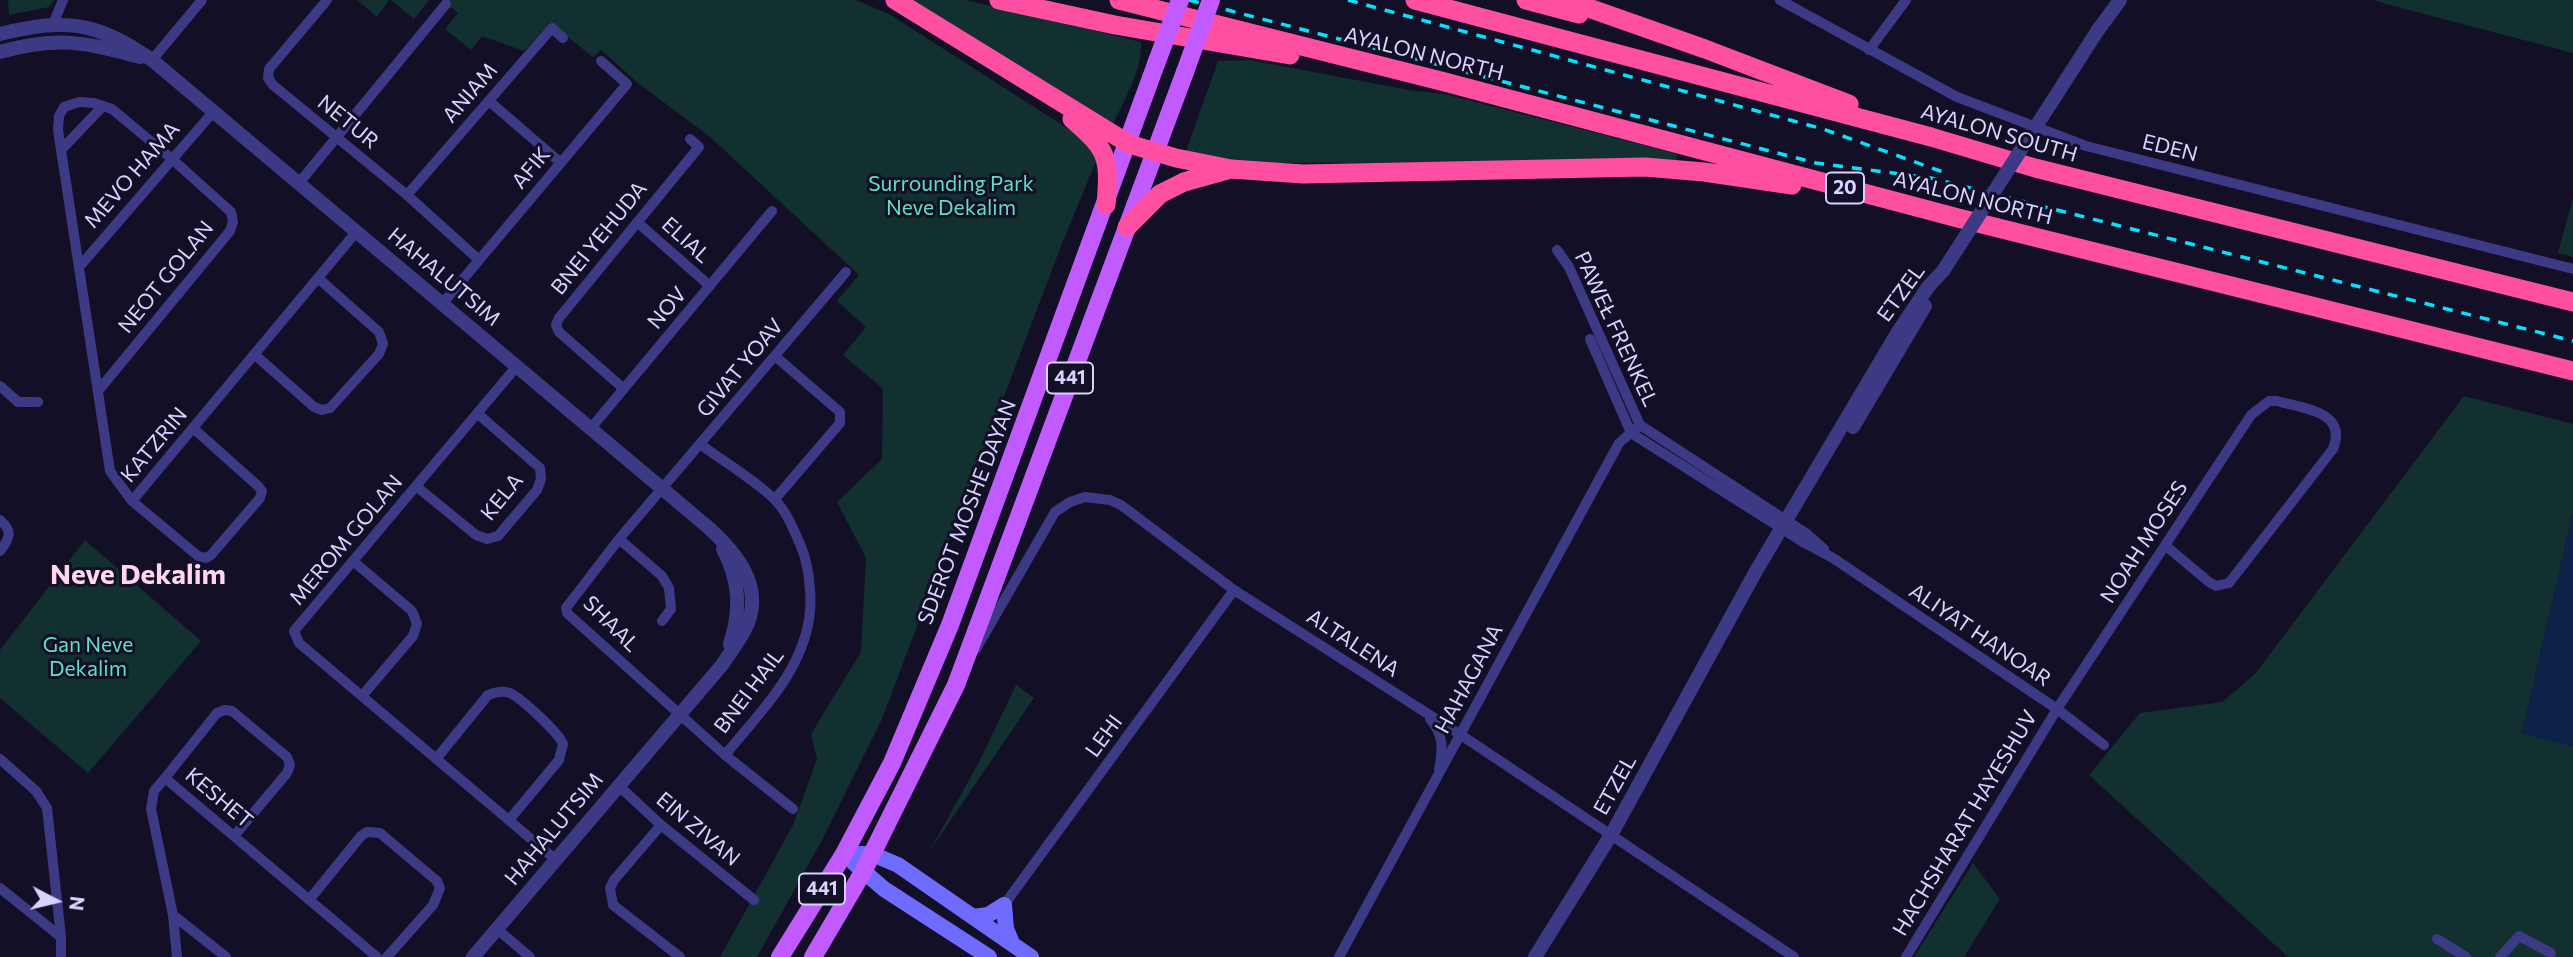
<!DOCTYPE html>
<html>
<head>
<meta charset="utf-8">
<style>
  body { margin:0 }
  #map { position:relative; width:2573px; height:957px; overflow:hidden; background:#130f26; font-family:Commissioner,sans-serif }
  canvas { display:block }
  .north { position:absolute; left:21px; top:866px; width:70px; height:70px; -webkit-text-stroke:5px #130f26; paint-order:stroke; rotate:97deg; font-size:19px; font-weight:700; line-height:28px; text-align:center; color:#d9d4ff }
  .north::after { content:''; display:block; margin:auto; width:24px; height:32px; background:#d9d4ff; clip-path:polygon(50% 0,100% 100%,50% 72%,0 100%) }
</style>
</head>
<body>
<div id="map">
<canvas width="2573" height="957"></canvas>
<div class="north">N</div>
</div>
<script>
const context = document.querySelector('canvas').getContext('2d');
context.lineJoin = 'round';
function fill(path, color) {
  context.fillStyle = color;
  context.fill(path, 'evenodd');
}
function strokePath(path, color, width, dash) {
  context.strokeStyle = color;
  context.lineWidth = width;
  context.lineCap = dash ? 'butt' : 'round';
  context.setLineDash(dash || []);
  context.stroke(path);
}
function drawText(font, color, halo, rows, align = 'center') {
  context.font = font + ' Commissioner,sans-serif';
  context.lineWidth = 6;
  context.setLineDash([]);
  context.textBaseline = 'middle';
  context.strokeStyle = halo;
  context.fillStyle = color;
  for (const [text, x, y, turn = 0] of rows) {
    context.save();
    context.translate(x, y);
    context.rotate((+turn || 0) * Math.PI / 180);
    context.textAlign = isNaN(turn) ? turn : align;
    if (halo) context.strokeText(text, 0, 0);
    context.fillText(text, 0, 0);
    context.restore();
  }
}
fill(new Path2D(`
  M8 0H55L49 7 9 15Z
  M357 0H389L377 17Z
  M391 0H429L414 19Z
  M442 0H856L889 14 1053 119 1087 141 1097 159 1061 246 882 719 821 842 757 957H720L793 825 817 759 811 734 861 652 866 558 837 502 882 459 883 389 843 355 866 327 837 301 859 275 709 136 638 83 601 50 593 57 550 23 524 51 482 36 471 50 445 29 458 13Z
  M908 0H966L1141 42C1142 70 1125 99 1113 124Z
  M2375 0H2573V53L2386 4Z
  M1250 60 1409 90 1444 94 1678 154 1676 162 1261 163 1223 159 1186 151 1218 61Z
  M2573 198V257L2558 253Z
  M2464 396 2573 424V513L2522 733 2573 746V957H2288L2089 775 2140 713 2222 702 2255 674Z
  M85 540 201 641 88 773 0 698V650Z
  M1016 685 1034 698 929 852 979 762Z
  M1973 863 2000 899 1964 957H1914Z`), '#12302f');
fill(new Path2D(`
  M2573 513V746L2522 734Z`), '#0c2248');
strokePath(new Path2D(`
  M327 0 269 69 268 78 273 85 407 195 479 260
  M1780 0 1957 97 2086 146 2573 269
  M53 24 63 0
  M1869 50 1906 0
  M152 60 202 0
  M489 101 561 163
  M61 150 103 106
  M299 183 446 4
  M407 195 552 28 563 38
  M637 222 710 286
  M1557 250 1569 267 1640 425
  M80 266 214 111
  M443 303 627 84 601 61
  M1590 339 1631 433
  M254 354 314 407 322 410 330 408 379 354 383 344 379 332 318 278
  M517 366 294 631 299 643 556 860
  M0 386 18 402H38
  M624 389 559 332 556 325 559 318 699 147 690 139
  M98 391 230 231 233 222 231 212 172 159 112 109 94 103 79 102 64 107 59 116 58 130 110 471 132 501 357 231
  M1640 425 1807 534 1824 549
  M591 428 772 211
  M1631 433 1803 542 1833 558 2057 709 2104 745
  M700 444C724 462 752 478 773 498 786 510 793 528 800 544 807 560 809 573 810 590 816 658 765 706 725 755
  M416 486 476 535 487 539 498 536 537 490 541 479 540 468 477 413
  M775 499 840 423V412L775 356
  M132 501 198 556 206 558 211 555 260 498 262 491 258 486 193 428
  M0 520C13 531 10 538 0 551
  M619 539 662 576 669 588 671 609 662 621
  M353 561 412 611 417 624 413 636 362 696
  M976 649 1055 512 1070 502 1085 497 1110 500 1121 505 1234 590 1461 735 1794 957
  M1430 719C1444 735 1443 749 1439 769
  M0 759 36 791 47 808 61 937V957
  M436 759 488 695C495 692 502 690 510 693 521 698 559 733 563 744L559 760 509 820
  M165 778 217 713 225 710 232 711 287 757 290 765 287 773 234 836
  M619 786 661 825 754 900
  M793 809 725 755 567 613 566 608 619 539 846 272
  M661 825 614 880 610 888 613 905 680 957
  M0 888 61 937
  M309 900 361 836 367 832 380 833 437 881 440 888 433 905 387 957
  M1004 905 1234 590
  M173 915 177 957
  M497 929 530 957
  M2437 939 2466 957
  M226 957 173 915 151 809 154 791 165 778 377 957
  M1339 957 1619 443 1640 425
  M1906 957 2057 709 2251 415 2269 401H2277C2304 409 2348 411 2333 449L2229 583 2216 586 2209 582 2166 546
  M2500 957 2519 936 2551 953`), '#3d3a85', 10);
strokePath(new Path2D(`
  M2098 30 2120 0
  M0 34C65 18 96 21 152 60L709 528C735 552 763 584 748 623 742 638 731 651 722 665L473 957
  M0 52C59 36 83 42 140 57
  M1853 427 1925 306
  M723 549C740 581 741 610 730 644
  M1535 957 1611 835 1756 571 1896 335 1928 287 1943 271`), '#3d3a85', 14);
strokePath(new Path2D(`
  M844 854H872L898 865 1031 957
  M854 863 884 889 989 957
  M973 917 988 915 1004 905 1006 929 1012 943`), '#6f6bff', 16);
strokePath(new Path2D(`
  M780 957 844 854 892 763 950 625 1156 64
  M813 957 863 872 956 685 1185 72`), '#c25bff', 18);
strokePath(new Path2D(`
  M895 0 1129 144 1176 158 1231 169 1303 174 1645 167 1704 172 1792 185
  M999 0 1115 25 1290 55
  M1119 0 1441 81 1958 218 2573 371
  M1415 0 1931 137 2035 168 2573 302
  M1526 0 1579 14
  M1566 0 1705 49 1849 104
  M1072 119C1108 150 1110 157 1106 205
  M1127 227 1160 194 1184 182 1227 170`), '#ff4fa3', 19);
strokePath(new Path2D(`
  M1189 0 1816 163 1931 178 2573 341
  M1348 0 1823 129 1943 172`), '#00e5ff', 3.5, [10, 9]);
strokePath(new Path2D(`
  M1943 271 2098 30`), '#3d3a85', 14);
strokePath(new Path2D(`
  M1156 64 1180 0
  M1185 72 1211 0`), '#c25bff', 18);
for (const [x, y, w] of [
  [1845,188,38],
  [1070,378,46],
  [822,889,46]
]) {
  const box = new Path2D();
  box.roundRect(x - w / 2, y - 15.5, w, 31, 5);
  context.fillStyle = '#130f26';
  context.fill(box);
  strokePath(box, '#d9d4ff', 2);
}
drawText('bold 19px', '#d9d4ff', null, [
  ["20",1845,188],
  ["441",1070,378],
  ["441",822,889]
]);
drawText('21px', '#d9d4ff', '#130f26', [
  ["AYALON NORTH",1424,54,14],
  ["ANIAM",470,93,-49],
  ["NETUR",348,122,39],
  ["AYALON SOUTH",1999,133,16],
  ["EDEN",2170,148,14],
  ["AFIK",531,168,-50],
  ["MEVO HAMA",132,175,-49],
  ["AYALON NORTH",1973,198,14],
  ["BNEI YEHUDA",599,238,-51],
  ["ELIAL",686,240,42],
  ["NEOT GOLAN",166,277,-51],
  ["HAHALUTSIM",444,277,40],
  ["ETZEL",1901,293,-54],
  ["NOV",667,308,-50],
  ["PAWEŁ FRENKEL",1616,329,65],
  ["GIVAT YOAV",740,368,-50],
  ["KATZRIN",154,445,-50],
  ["KELA",502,497,-51],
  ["SDEROT MOSHE DAYAN",967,512,-69],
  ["MEROM GOLAN",346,540,-50],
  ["NOAH MOSES",2144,542,-57],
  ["SHAAL",611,624,45],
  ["ALIYAT HANOAR",1980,635,34],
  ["ALTALENA",1353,643,33],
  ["HAHAGANA",1469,679,-62],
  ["BNEI HAIL",749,691,-53],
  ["LEHI",1104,736,-54],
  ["ETZEL",1615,785,-61],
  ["KESHET",219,798,40],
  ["HACHSHARAT HAYESHUV",1965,823,-59],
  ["HAHALUTSIM",554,829,-50],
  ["EIN ZIVAN",698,829,40]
]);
drawText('21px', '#5fe0c0', '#130f26', [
  ["Surrounding Park",951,184],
  ["Neve Dekalim",951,208],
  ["Gan Neve",88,645],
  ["Dekalim",88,669]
]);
drawText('bold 28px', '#ffd6f0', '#130f26', [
  ["Neve Dekalim",138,575]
]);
</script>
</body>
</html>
